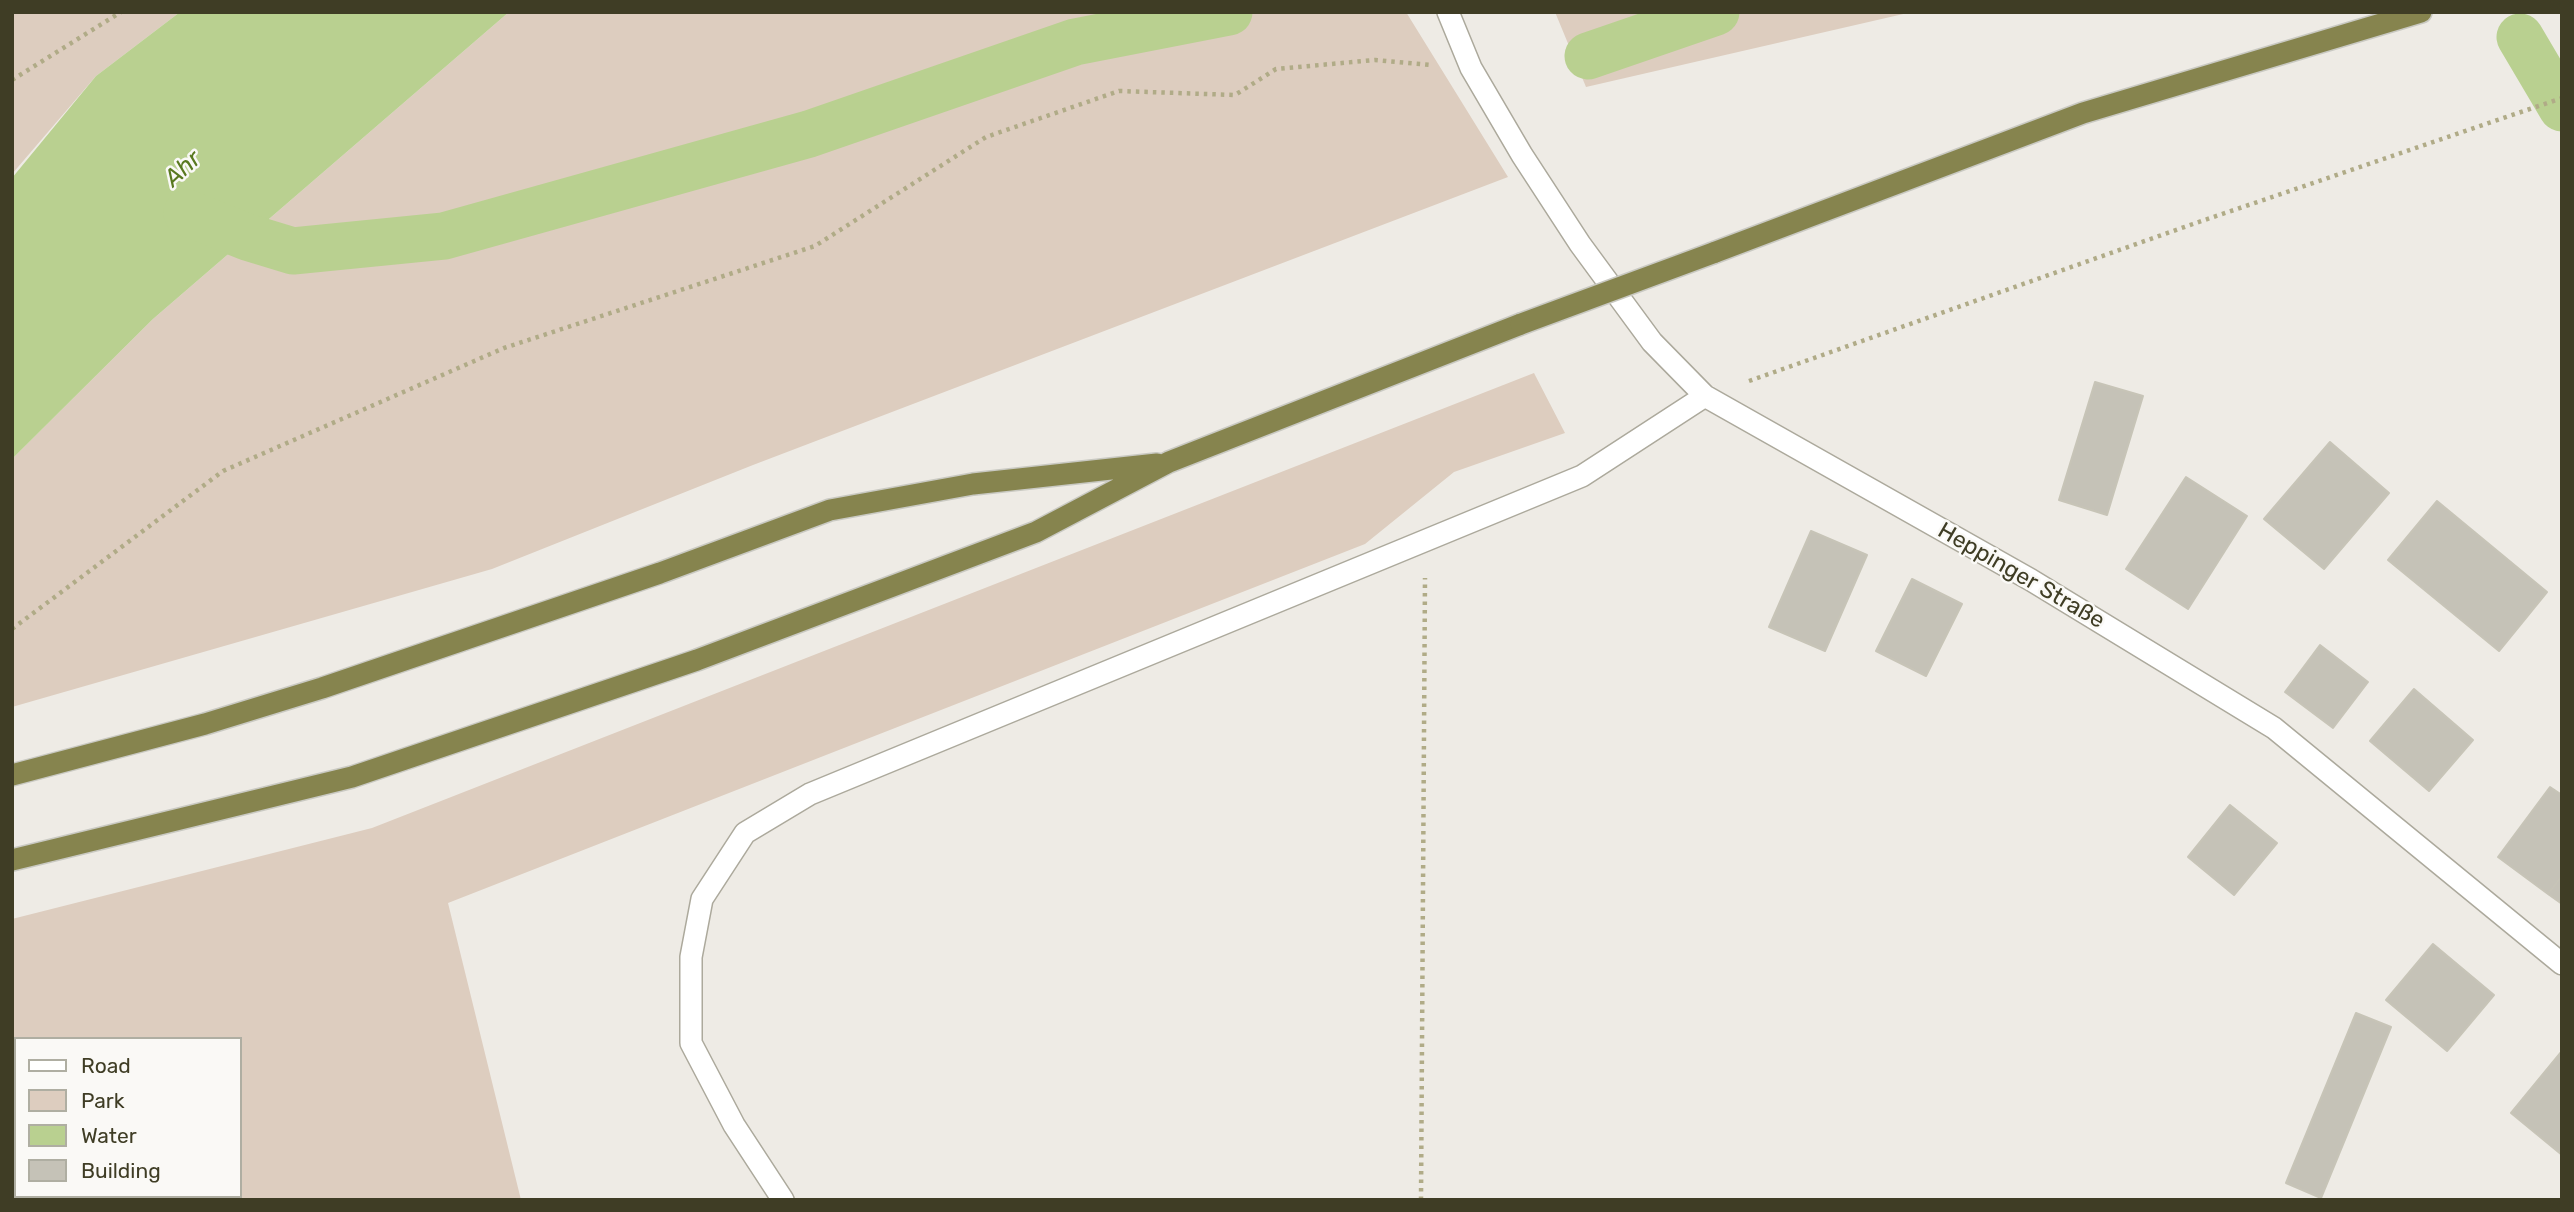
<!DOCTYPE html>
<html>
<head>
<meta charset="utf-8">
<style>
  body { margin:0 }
  #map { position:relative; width:2574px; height:1212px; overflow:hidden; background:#eeebe5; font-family:Rubik,sans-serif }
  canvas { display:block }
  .frame { position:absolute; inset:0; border:14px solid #3f3d25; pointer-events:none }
  .legend { position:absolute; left:14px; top:1037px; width:228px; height:161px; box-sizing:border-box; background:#faf9f6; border:2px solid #afaea2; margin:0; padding:9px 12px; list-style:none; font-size:21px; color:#3f3d25 }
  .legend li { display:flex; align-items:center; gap:14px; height:35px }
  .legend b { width:35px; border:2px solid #afaea2 }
</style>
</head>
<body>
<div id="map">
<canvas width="2574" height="1212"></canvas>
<div class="frame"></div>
<ul class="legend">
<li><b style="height:9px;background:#fff"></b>Road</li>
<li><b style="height:19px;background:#ddcdbf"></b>Park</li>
<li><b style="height:19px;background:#b9d090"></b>Water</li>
<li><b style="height:19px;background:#c5c2b7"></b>Building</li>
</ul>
</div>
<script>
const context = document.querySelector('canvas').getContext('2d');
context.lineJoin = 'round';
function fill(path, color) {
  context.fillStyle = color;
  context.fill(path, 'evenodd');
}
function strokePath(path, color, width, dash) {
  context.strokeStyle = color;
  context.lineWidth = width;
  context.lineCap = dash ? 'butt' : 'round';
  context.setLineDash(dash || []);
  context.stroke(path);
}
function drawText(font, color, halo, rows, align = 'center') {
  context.font = font + ' Rubik,sans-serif';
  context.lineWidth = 5;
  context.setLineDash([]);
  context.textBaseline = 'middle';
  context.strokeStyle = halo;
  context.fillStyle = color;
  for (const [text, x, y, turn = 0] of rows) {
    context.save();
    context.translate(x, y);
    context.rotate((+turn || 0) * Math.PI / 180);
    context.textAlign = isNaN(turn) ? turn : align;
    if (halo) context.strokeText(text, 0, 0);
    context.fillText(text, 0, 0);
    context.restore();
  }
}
fill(new Path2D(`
  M12 12H180L96 76 12 174Z
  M509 12H1406L1508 177 753 465 492 569 12 707V459L153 319Z
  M1555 12H1912L1586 87Z
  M1534 373 1565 433 1454 472 1365 544 448 903 521 1200H12V919L372 828ZM16 1039H240V1196H16Z`), '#ddcdbf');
fill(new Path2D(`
  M180 12H509L153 319 12 459V178L96 76Z`), '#b9d090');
strokePath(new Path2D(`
  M2520 37 2562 108
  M1588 56 1716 12
  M187 213 247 237 293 251 444 236 809 134 1075 42 1229 12`), '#b9d090', 47);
const building = new Path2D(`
  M2095 382 2143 396 2107 515 2059 500Z
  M2330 442 2389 493 2324 569 2264 519Z
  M2186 477 2247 516 2188 609 2126 569Z
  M2437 501 2547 592 2499 651 2388 560Z
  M1811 531 1867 555 1825 651 1769 627Z
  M1912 579 1962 604 1926 676 1876 651Z
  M2320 645 2368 682 2333 728 2285 692Z
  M2414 689 2473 740 2429 791 2370 741Z
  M2550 787 2562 795V876L2548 894 2498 857Z
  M2230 805 2277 843 2234 895 2188 857Z
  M2562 876V904L2548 894Z
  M2433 944 2494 995 2447 1051 2386 1000Z
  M2356 1013 2391 1027 2321 1198 2286 1183Z
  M2562 1051V1155L2511 1113Z`);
fill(building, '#c5c2b7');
strokePath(building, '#c7c4b7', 2);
const minor = new Path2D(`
  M1448 12 1471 68 1522 155 1580 244 1652 342 1705 396 2031 580 2274 728 2562 964
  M783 1200 734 1125 691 1043V957L702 899 745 833 810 794 1582 476 1705 396`);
const trunk = new Path2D(`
  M1713 253 2083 113 2421 12
  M12 775 205 724 322 688 660 573 830 510 973 484 1157 464
  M12 860 352 777 697 660 1036 532 1169 462 1521 324`);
const motorway = new Path2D(`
  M12 1139 16 1144
  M51 1196 53 1200`);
strokePath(minor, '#aca99c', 24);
strokePath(trunk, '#c9c9c2', 24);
strokePath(motorway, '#c9c9c2', 24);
strokePath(new Path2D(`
  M12 80 121 12
  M1749 381 2193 224 2562 98
  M12 629 223 471 504 348 815 246 986 137 1119 91 1235 95 1276 69 1375 60 1431 65
  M1421 1200 1425 578`), '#b0ab87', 4.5, [3.5, 5]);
strokePath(minor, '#fff', 21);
strokePath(trunk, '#86844e', 21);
strokePath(motorway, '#6a6a31', 21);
const trunkBridge = new Path2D(`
  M1521 324 1713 253`);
strokePath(trunkBridge, '#c9c9c2', 24, []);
strokePath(trunkBridge, '#86844e', 21);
drawText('23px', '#3f3d25', '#faf9f6', [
  ["Heppinger Straße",2021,576,30]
]);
drawText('italic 24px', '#597920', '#faf9f6', [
  ["Ahr",183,169,-43]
]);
</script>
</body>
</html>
